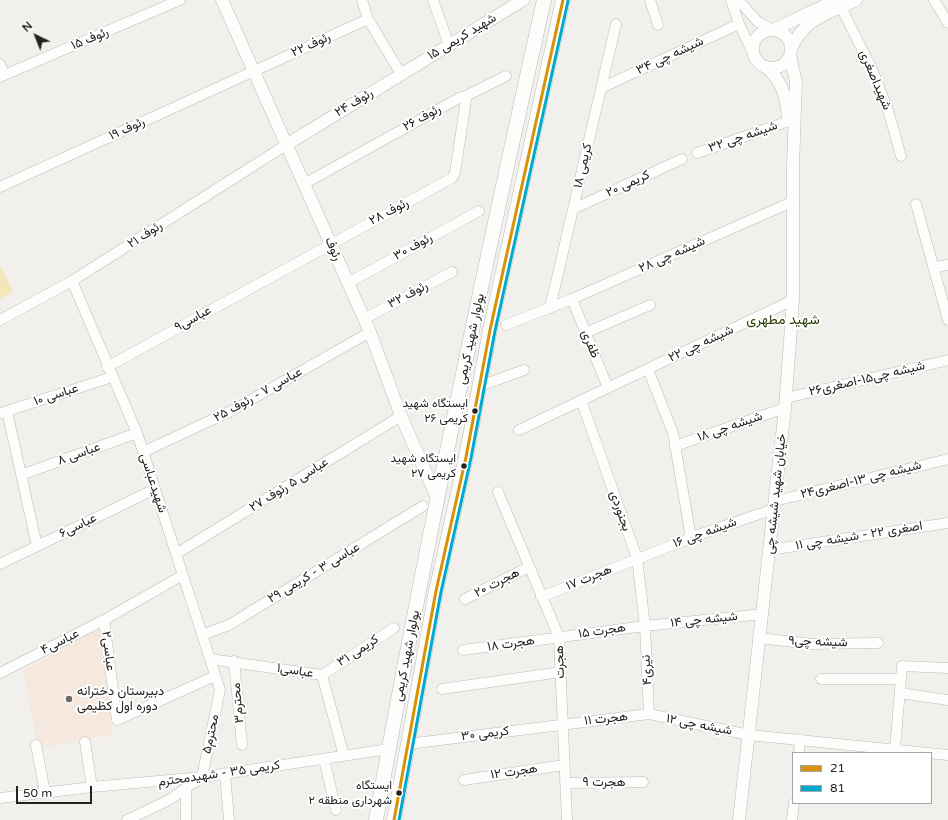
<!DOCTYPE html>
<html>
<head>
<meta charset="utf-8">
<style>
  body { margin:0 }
  #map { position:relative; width:948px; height:820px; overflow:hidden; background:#f1f0ec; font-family:"Varela Round",sans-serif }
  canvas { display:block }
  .legend { position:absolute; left:792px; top:752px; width:140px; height:52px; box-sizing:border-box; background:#fff; border:1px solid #a7a7a6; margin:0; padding:5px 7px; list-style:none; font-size:12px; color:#242320 }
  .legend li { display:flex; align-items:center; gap:8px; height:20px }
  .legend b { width:20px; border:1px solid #a7a7a6 }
  .north { position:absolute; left:16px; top:16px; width:40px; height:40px; -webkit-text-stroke:3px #fff; paint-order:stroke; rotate:317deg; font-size:11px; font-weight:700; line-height:16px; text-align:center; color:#242320 }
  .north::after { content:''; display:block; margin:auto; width:14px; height:18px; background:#242320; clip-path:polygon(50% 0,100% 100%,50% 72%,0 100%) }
  .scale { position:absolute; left:16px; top:786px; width:76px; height:18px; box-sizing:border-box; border:2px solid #242320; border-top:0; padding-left:5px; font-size:12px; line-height:14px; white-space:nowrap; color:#242320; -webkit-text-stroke:3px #fff; paint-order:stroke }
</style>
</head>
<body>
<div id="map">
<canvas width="948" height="820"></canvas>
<ul class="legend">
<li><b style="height:5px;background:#d79205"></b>21</li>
<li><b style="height:5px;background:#00a9ce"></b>81</li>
</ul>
<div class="north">N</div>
<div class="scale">50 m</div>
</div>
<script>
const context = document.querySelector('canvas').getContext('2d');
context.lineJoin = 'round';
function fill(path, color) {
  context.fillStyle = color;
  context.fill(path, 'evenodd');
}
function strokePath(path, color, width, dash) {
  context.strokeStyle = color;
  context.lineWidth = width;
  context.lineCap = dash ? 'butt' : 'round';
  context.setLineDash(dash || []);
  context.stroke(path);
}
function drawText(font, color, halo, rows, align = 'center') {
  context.font = font + ' "Varela Round",Vazirmatn,sans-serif';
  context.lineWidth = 4;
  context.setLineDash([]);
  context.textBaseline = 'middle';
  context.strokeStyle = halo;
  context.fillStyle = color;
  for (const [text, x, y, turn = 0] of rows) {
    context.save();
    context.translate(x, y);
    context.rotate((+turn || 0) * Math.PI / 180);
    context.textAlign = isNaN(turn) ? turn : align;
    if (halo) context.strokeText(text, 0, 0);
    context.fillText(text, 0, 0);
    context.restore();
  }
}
fill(new Path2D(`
  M99 628 113 729 111 735 41 748 36 739 23 670Z`), '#f5e9df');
fill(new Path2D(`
  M0 266 13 291 0 299Z`), '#f5e6b8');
const minor = new Path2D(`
  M362 0 368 19 401 74
  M433 0 449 45
  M650 0 658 25
  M731 0 739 24 753 53
  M738 0 758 22 773 30
  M934 0 948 23
  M841 7 872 69 888 110 901 156
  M0 64 4 75
  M0 77 180 0
  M601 88 739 24
  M464 97 506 76
  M697 153 789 121
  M0 187 368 19
  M916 204 948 320
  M573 209 682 159
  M934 267 948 265
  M72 281 137 433 220 690 202 777 169 800 127 820
  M348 283 479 211
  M572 299 608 388
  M550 308 616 24
  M364 319 452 272
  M0 320 72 281 286 145
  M506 325 572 299 794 201
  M585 333 650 305
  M107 367 452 178 455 173 466 100 464 97H461L304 184
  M648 369 673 433 691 538
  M480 386 524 370
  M786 398 948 360
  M581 400 637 558 645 626 649 714
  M7 411 37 546
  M1 413 112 377
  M519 430 793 300
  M675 446 785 408
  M143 452 233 410 370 332
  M21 475 137 433
  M498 492 559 637 567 820
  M775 501 948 459
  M769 550 948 523
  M176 554 401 416
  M0 564 155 489
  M541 597 698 535 774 509
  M465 599 529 567
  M104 620 117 720 215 676
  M202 635 229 625 423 506
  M759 638 812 644 878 643
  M463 650 645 626 763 614
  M210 659 322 675 344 756
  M234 661 242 745
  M0 673 104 620 183 575
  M322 675 394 628
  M821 679H901
  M442 689 561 672
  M900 693 948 700
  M85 742 92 787
  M408 744 649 714 749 735 948 755
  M36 745 45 792
  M895 749 902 666 948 668
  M799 753 800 739
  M324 759 336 810
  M225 774 229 820
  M464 780 564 765
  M565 783 643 782
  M186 789V820
  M0 798 92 787 202 777 389 749
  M792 820 794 803`);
const tertiary = new Path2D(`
  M222 0 370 332 401 416 438 500
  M753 49a19 19 0 1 1 38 0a19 19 0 1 1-38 0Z
  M773 30 834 1
  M791 50C802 19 829 13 856 0
  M766 67C782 81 786 96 788 117
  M286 145 523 0
  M739 820 785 408 793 300V166L796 82 790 55`);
const secondary = new Path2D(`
  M376 820C425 545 483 272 544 0
  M394 820 436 591 466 457 490 330 563 0`);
strokePath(minor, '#bcbbb7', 11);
strokePath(tertiary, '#bcbbb7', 13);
strokePath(secondary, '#bcbbb7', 15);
strokePath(minor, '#fdfdfc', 10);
strokePath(tertiary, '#fdfdfc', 12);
strokePath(secondary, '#fdfdfc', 14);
strokePath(new Path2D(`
  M394 820 436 591 466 457 490 330 563 0`), '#d79205', 3);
strokePath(new Path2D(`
  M399 820 441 592 471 458 495 331 568 1`), '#00a9ce', 3);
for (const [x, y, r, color] of [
  [475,411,3.5,"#242320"],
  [464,466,3.5,"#242320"],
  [69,699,4,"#6c6b67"],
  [399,793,3.5,"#242320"]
]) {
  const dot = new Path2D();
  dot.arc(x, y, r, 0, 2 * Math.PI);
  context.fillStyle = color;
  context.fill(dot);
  strokePath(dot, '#fff', 1.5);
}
drawText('12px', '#242320', '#fff', [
  ["ایستگاه شهید",468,404],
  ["کریمی ۲۶",468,419],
  ["ایستگاه شهید",456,459],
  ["کریمی ۲۷",456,474],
  ["ایستگاه",392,786],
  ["شهرداری منطقه ۲",392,801]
], 'right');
drawText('13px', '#242320', '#fff', [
  ["شهید کریمی ۱۵",462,37,-31],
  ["رئوف ۱۵",90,39,-23],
  ["رئوف ۲۲",311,45,-25],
  ["شیشه چی ۳۴",670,56,-25],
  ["شهیداصغری",875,80,67],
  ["رئوف ۲۴",354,103,-31],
  ["رئوف ۲۶",422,118,-29],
  ["رئوف ۱۹",127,129,-25],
  ["شیشه چی ۳۲",743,137,-19],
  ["کریمی ۱۸",583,166,-77],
  ["کریمی ۲۰",628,184,-25],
  ["رئوف ۲۸",389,212,-28],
  ["رئوف ۲۱",145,235,-33],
  ["رئوف ۳۰",413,247,-29],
  ["رئوف",333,249,66],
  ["شیشه چی ۲۸",672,255,-24],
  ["رئوف ۳۲",408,295,-28],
  ["عباسی۹",193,319,-29],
  ["بولوار شهید کریمی",471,339,-78],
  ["ظفری",590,344,68],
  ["شیشه چی ۲۲",701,344,-25],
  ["شیشه چی۱۵-اصغری۲۶",867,379,-13],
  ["عباسی ۱۰",56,395,-18],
  ["عباسی ۷ - رئوف ۲۵",258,395,-29],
  ["شیشه چی ۱۸",730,427,-19],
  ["عباسی ۸",79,454,-20],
  ["شیشه چی ۱۳-اصغری۲۴",861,480,-14],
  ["شهیدعباسی",153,483,72],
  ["عباسی ۵ رئوف ۲۷",289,485,-32],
  ["خیابان شهید شیشه چی",776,494,-84],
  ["بجنوردی",620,511,71],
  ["عباسی۶",78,526,-26],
  ["شیشه چی ۱۶",705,533,-20],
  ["اصغری ۲۲ - شیشه چی ۱۱",859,536,-9],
  ["عباسی ۳ - کریمی ۲۹",314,573,-31],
  ["هجرت ۱۷",589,578,-22],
  ["هجرت ۲۰",497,583,-27],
  ["شیشه چی ۱۴",704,620,-6],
  ["هجرت ۱۵",602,631,-8],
  ["عباسی۴",60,642,-27],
  ["شیشه چی۹",818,642,2],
  ["هجرت ۱۸",511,644,-8],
  ["عباسی۲",108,651,83],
  ["کریمی ۳۱",358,651,-33],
  ["بولوار شهید کریمی",407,656,-79],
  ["هجرت",560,662,-92],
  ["نیری۴",647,670,-93],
  ["عباسی۱",295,671,9],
  ["محترم۳",238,703,-95],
  ["هجرت ۱۱",606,719,-6],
  ["شیشه چی ۱۲",699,725,11],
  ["محترم۵",211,734,-78],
  ["کریمی ۳۰",485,734,-7],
  ["هجرت ۱۲",514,772,-8],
  ["کریمی ۳۵ - شهیدمحترم",219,774,-8],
  ["هجرت ۹",604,783]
]);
drawText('13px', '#242320', '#fff', [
  ["دبیرستان دخترانه",77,692],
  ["دوره اول کظیمی",77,707]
], 'left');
drawText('14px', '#2b3e07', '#fff', [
  ["شهید مطهری",783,320]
]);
</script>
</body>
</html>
